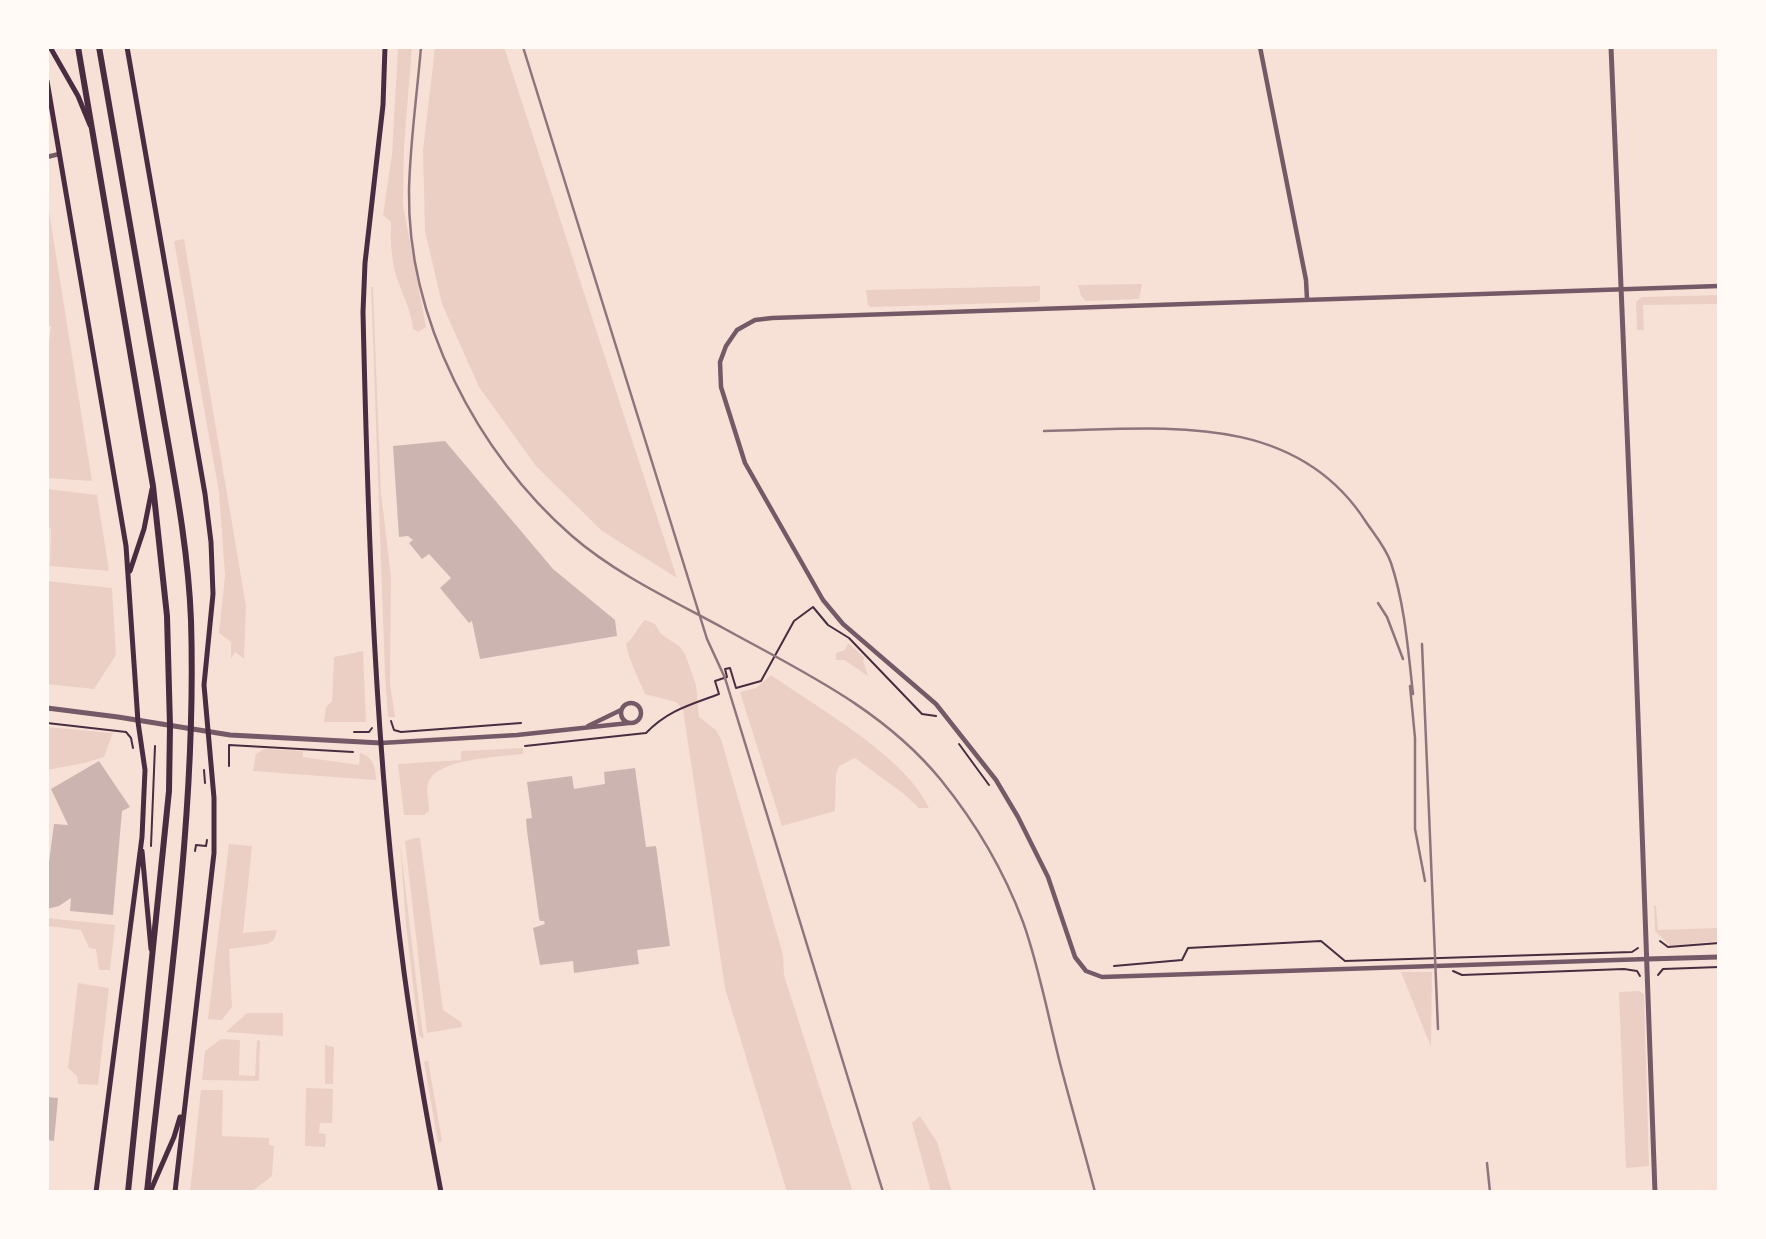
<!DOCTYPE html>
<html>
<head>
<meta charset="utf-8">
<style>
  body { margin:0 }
  #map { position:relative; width:1766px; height:1239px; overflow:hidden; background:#f7e1d7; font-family:Lato,sans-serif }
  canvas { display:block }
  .frame { position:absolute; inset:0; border:49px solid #fffaf5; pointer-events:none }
</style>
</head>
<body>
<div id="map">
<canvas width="1766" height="1239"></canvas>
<div class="frame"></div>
</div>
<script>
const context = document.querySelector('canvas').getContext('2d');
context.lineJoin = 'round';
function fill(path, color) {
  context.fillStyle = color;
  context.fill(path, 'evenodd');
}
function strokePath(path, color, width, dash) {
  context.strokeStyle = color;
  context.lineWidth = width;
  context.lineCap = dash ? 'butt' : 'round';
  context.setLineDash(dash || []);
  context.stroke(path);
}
fill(new Path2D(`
  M398 47H412L404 147 403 205 426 327 418 332 413 329C411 307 399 289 394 268 391 253 390 238 391 222L383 215 392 154Z
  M435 47H504L677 578 602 531 536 466 479 387 442 304 425 231 423 151Z
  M47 203 48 205 92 481 47 478V360L51 326H47Z
  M184 239 246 606 244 659 235 652 231 659V642L219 633 225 575 219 492 174 241Z
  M1142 284 1139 299 1086 301 1081 296 1078 285Z
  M1040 286V300L1038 302 871 307 868 305 866 290Z
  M371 287H373L381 493 391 577 390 684 395 717H388L385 674Z
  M1719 295V304L1643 305 1644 330H1637L1636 302 1642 297Z
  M47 489 97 495 109 571 50 566 51 528 47 527Z
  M47 581 112 588 116 655 94 689 47 684Z
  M645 620 655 624 661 634 679 646 685 654 696 685 699 717 716 730 721 739 783 955 784 975 853 1192H787L725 988 683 710 676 702 645 694C639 680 628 658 626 644 634 637 637 628 645 620Z
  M848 643 865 658 863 660 868 676 844 660H836V653L845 650Z
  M363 651 366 722H324L326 707 332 701 334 657Z
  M771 675C818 708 906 757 929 808H919L904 794 855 758 839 766 836 774 835 811 782 826 740 692 756 688Z
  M47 727 113 733 104 757 84 763 47 770Z
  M523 748V754C502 757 434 758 428 784 426 791 429 803 429 811L424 815H404L398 764 461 760V751Z
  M264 749 303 751V757L359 765 360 753C373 757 376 767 376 780L253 771 256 754Z
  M415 838H420L443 1010 461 1022 462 1027 427 1033 405 841Z
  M400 842 420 1013 424 1039 419 1036 406 925Z
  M229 844 252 846 243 933 277 930 274 940 267 944 229 949 232 1007 222 1020 208 1019Z
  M1654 906H1656L1658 930 1719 928V941L1670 946 1655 931Z
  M47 918 115 925 110 970H99L96 949 89 948 81 930 47 926Z
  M1401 972H1432L1431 1047Z
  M78 983 109 988 98 1085 78 1084 77 1076 68 1068Z
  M1639 991 1644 994 1649 1166 1626 1168 1619 992Z
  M247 1013H283V1036L226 1032Z
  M221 1039 240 1040 239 1075 255 1076 257 1040 260 1041 259 1081 202 1080 205 1051Z
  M325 1045 334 1047 333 1084H325Z
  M428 1060 442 1141 438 1143 424 1062Z
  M306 1088 333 1089 332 1123H320L319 1133 326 1134 325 1147 305 1146Z
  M201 1090H223L222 1136 269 1138V1145L274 1146 272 1176 251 1192H190Z
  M920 1116 937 1142 952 1192H931L912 1123Z`), '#ebcfc5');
fill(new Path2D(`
  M445 441 553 569 615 620 617 636 480 659 472 621 469 623 440 588 451 578 429 554 422 559 409 543 413 540 408 536 399 537 393 446Z
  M99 761 130 807 122 811 113 915 70 911 71 898 59 906 47 909V877L54 824 68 825 51 789Z
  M635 768 646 847 656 846 670 946 637 950 639 964 574 973 573 961 540 965 533 928 545 924 544 921H540L539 918 527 831 526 819 532 818 527 782 572 776 574 789 605 784 604 772Z
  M47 1097 58 1098 54 1141 47 1140Z`), '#ccb4b1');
strokePath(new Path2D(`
  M391 721 394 730 401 732 521 723
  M47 723 126 732 131 738 133 748
  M354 732H369L372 728
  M959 744 989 785
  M525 746 646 733C668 710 690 705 719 694L715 681 727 677 725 669 730 668 736 688 761 681 794 621 813 607 828 625 849 638 922 714 936 716
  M229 766V745L353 752
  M204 770 205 783
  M151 846 155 746
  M195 851 196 845 206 846 207 840
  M1660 941 1668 947 1719 943
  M1114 966 1182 960 1188 948 1321 941 1345 961 1632 952 1638 948
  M1453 971 1462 975 1624 969 1637 971 1640 976
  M1658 975 1663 969 1719 967`), '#4a2c40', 2);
strokePath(new Path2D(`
  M1260 47 1306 280 1307 299
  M47 157 59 154
  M621 713a10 10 0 1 1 20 0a10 10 0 1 1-20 0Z
  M588 726 621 710
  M381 743 517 735 629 723
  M1647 959 1102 977 1086 971 1075 957 1048 877 1018 817 996 780 936 704 843 624 823 600 745 463 721 387 720 362 726 346 737 330 755 320 772 318 1719 286`), '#755966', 4.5);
strokePath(new Path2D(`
  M1611 47 1632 550 1655 1192
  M47 708 118 717 230 735 381 743
  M1647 959 1719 957`), '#755966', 5);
strokePath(new Path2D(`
  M50 47 78 96 90 125
  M127 47 205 494 211 542 213 594 204 685 214 798V853L175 1192
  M385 47 383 105 365 263 363 312C368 532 375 754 404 972 414 1046 427 1119 441 1192
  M47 81 126 546 138 722 145 770 142 837 96 1192
  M130 571 144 529 152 489
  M142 851 151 949
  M150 1192 174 1137 180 1117`), '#4a2c40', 5);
strokePath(new Path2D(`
  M78 47 153 486 167 616 170 726 169 791 128 1192
  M99 47C119 160 138 272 158 384 171 462 188 541 191 620 197 811 167 1002 147 1192`), '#4a2c40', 6);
strokePath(new Path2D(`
  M421 47C417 95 410 143 409 190 407 318 477 454 572 536 617 575 674 601 725 629 803 672 883 709 941 780 975 822 1004 871 1023 922 1039 966 1049 1021 1061 1067 1072 1109 1084 1150 1095 1192
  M523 47 707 639 725 678 883 1192
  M1044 431C1159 429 1294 409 1366 522 1374 534 1386 548 1391 563 1405 605 1408 650 1413 694
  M1378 603 1387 617 1403 659
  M1422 644 1438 1029
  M1410 686 1415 738V829L1425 881
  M1487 1163 1490 1192`), '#8f747c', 2.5);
</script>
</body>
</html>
